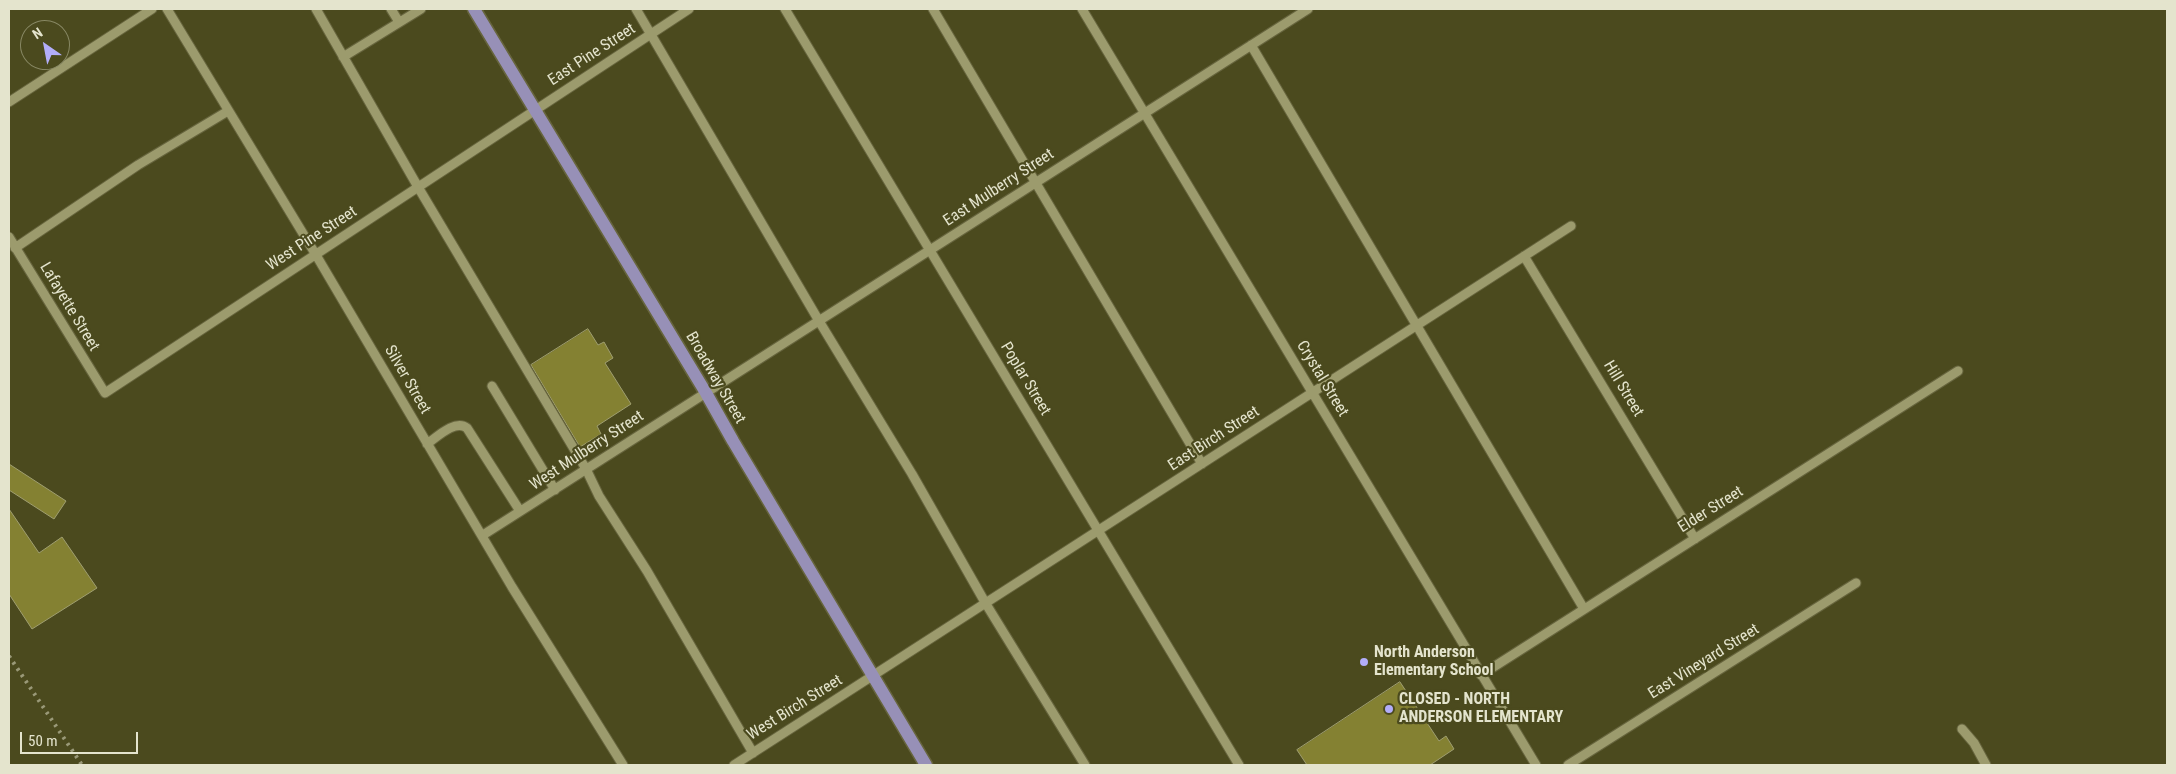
<!DOCTYPE html>
<html>
<head>
<meta charset="utf-8">
<style>
  body { margin:0 }
  #map { position:relative; width:2176px; height:774px; overflow:hidden; background:#4b4a1e; font-family:"Roboto Condensed",sans-serif }
  canvas { display:block }
  .frame { position:absolute; inset:0; border:10px solid #e4e4cd; pointer-events:none }
  .north { position:absolute; left:20px; top:20px; width:50px; height:50px; box-sizing:border-box; background:#4b4a1e; border:1px solid #888864; border-radius:50%; rotate:327deg; font-size:14px; font-weight:700; line-height:20px; text-align:center; color:#e4e4cd }
  .north::after { content:''; display:block; margin:auto; width:18px; height:22px; background:#b2adf9; clip-path:polygon(50% 0,100% 100%,50% 72%,0 100%) }
  .scale { position:absolute; left:20px; top:732px; width:118px; height:22px; box-sizing:border-box; border:2px solid #e4e4cd; border-top:0; padding-left:6px; font-size:15px; line-height:18px; white-space:nowrap; color:#e4e4cd; -webkit-text-stroke:4px #4b4a1e; paint-order:stroke }
</style>
</head>
<body>
<div id="map">
<canvas width="2176" height="774"></canvas>
<div class="frame"></div>
<div class="north">N</div>
<div class="scale">50 m</div>
</div>
<script>
const context = document.querySelector('canvas').getContext('2d');
context.lineJoin = 'round';
function fill(path, color) {
  context.fillStyle = color;
  context.fill(path, 'evenodd');
}
function strokePath(path, color, width, dash) {
  context.strokeStyle = color;
  context.lineWidth = width;
  context.lineCap = dash ? 'butt' : 'round';
  context.setLineDash(dash || []);
  context.stroke(path);
}
function drawText(font, color, halo, rows, align = 'center') {
  context.font = font + ' "Roboto Condensed",sans-serif';
  context.lineWidth = 4.5;
  context.setLineDash([]);
  context.textBaseline = 'middle';
  context.strokeStyle = halo;
  context.fillStyle = color;
  for (const [text, x, y, turn = 0] of rows) {
    context.save();
    context.translate(x, y);
    context.rotate((+turn || 0) * Math.PI / 180);
    context.textAlign = isNaN(turn) ? turn : align;
    if (halo) context.strokeText(text, 0, 0);
    context.fillText(text, 0, 0);
    context.restore();
  }
}
const building = new Path2D(`
  M588 329 598 345 604 342 613 358 605 363 631 404 597 426 601 434 580 447 531 365Z
  M9 464 66 501 54 519 9 490Z
  M9 509 39 553 62 537 97 588 32 629 9 594Z
  M1400 682 1439 741 1446 736 1454 749 1430 765H1307L1297 750Z`);
fill(building, '#848132');
strokePath(building, '#9f9e70', 1);
const minor = new Path2D(`
  M167 9 316 255 512 587 623 765
  M316 9 418 187 586 469 599 496 647 571 753 753
  M391 9 399 22
  M636 9 819 321 912 474 986 604 1085 765
  M785 9 1239 765
  M933 9 1202 464
  M1082 9 1536 765
  M1251 45 1584 609
  M343 57 421 9
  M9 102 152 9
  M9 237 105 393 689 9
  M15 248 138 165 228 111
  M1524 256 1695 539
  M492 386 555 490
  M427 444C437 437 455 419 467 428L520 511
  M483 535 1308 9
  M1481 675 1958 371
  M1962 729 1974 743 1986 765
  M734 765 1571 226
  M1568 765 1856 583`);
const major = new Path2D(`
  M474 9 706 393 733 441 926 765`);
strokePath(minor, '#67653e', 11);
strokePath(major, '#67653e', 15);
strokePath(minor, '#9c9b6d', 9);
strokePath(major, '#9790b7', 12);
strokePath(new Path2D(`
  M9 656 82 765`), '#9a9978', 4, [2.5, 5]);
for (const [x, y, r, color] of [
  [1364,662,5,"#b2adf9"],
  [1389,709,5,"#b2adf9"]
]) {
  const dot = new Path2D();
  dot.arc(x, y, r, 0, 2 * Math.PI);
  context.fillStyle = color;
  context.fill(dot);
  strokePath(dot, '#4b4a1e', 2);
}
drawText('16px', '#e4e4cd', '#4b4a1e', [
  ["East Pine Street",592,55,-33],
  ["East Mulberry Street",999,188,-33],
  ["West Pine Street",312,239,-33],
  ["Lafayette Street",69,307,59],
  ["Broadway Street",715,378,60],
  ["Poplar Street",1025,379,59],
  ["Crystal Street",1322,379,59],
  ["Silver Street",407,380,60],
  ["Hill Street",1623,389,59],
  ["East Birch Street",1214,439,-33],
  ["West Mulberry Street",587,451,-33],
  ["Elder Street",1711,510,-32],
  ["East Vineyard Street",1704,662,-32],
  ["West Birch Street",795,708,-32]
]);
drawText('bold 16px', '#e4e4cd', '#4b4a1e', [
  ["North Anderson",1374,653],
  ["Elementary School",1374,671],
  ["CLOSED - NORTH",1399,700],
  ["ANDERSON ELEMENTARY",1399,718]
], 'left');
</script>
</body>
</html>
